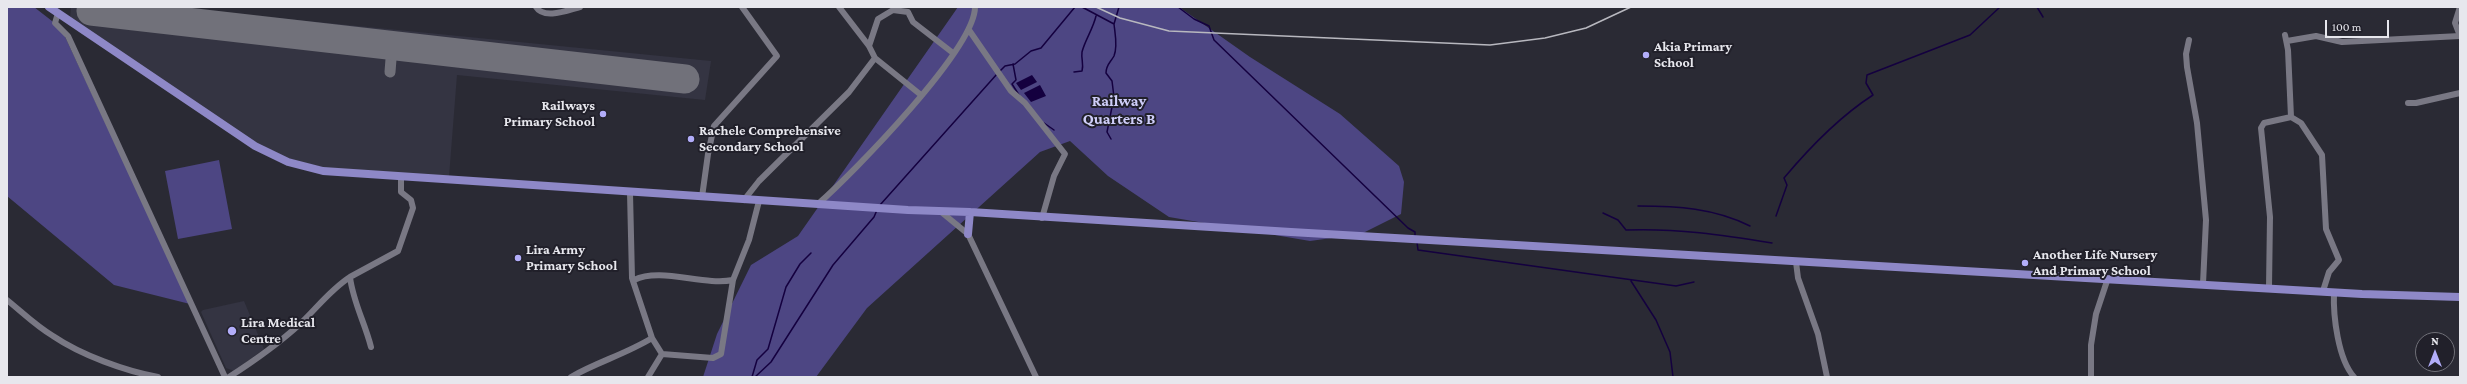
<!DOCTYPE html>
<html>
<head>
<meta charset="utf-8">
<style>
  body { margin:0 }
  #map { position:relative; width:2467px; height:384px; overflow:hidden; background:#2a2a34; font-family:"Crimson Pro",serif }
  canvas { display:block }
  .frame { position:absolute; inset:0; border:8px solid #e7e7ed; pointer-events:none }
  .north { position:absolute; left:2415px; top:332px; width:40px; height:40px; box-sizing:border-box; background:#21202a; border:1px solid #707078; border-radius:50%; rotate:0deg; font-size:11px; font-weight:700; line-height:16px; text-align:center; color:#e7e7ed }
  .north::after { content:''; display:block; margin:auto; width:14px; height:18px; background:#b2adf9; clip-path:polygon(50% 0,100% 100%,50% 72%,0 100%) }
  .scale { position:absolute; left:2325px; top:20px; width:64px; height:18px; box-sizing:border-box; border:2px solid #e7e7ed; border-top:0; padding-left:5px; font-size:12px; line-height:14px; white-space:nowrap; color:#e7e7ed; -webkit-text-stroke:3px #21202a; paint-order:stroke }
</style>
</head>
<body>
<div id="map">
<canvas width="2467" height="384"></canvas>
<div class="frame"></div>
<div class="north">N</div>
<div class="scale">100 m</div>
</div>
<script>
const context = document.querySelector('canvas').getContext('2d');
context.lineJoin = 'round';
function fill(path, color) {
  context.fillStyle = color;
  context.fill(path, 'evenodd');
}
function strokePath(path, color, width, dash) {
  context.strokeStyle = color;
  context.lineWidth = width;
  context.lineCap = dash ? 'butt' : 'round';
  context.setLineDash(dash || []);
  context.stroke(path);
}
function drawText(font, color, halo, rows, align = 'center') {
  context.font = font + ' "Crimson Pro",serif';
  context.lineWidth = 4;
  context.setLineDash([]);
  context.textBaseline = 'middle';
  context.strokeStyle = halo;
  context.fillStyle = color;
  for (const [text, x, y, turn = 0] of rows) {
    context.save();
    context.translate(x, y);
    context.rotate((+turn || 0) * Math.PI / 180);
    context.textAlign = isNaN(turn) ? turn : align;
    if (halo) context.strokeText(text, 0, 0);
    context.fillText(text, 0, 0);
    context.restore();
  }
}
fill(new Path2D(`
  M71 7H166L711 61 705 100 457 75 449 177 326 168 287 158 246 137 70 19Z
  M244 301 264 349 234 371 226 368 201 312 203 310Z`), '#343442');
fill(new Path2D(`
  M7 7H34L61 28 190 304 114 285 7 196Z
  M958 7H1179L1250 57 1340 114 1399 166 1404 182 1401 214 1361 234 1310 241 1169 217 1108 176 1070 141 1040 152 867 308 816 377H703L717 334 751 265 798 236Z
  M219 160 232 229 178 239 165 171Z`), '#4d4683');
fill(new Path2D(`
  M1032 75 1037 82 1021 90 1016 83Z
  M1040 85 1046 96 1031 102 1024 93Z`), '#14003f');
strokePath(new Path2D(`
  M1082 7 1114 24 1119 7
  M1178 7 1194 19 1209 26 1214 40 1408 228 1415 232V236
  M2037 7 2043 17
  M1013 64 1016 80 1012 84 1019 95
  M1000 71 1005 66 1015 64 1031 51 1041 48 1075 7
  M1074 72 1082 71C1084 64 1081 59 1082 52 1085 40 1093 29 1096 16
  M1044 123 1054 130
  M1111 139 1107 132 1114 97 1112 81 1106 73C1106 65 1110 63 1114 56 1118 46 1115 34 1114 24
  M880 205 997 74
  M1638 206C1677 206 1714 208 1750 226
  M1603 213 1618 220 1626 230C1676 228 1723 235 1772 243
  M1776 216 1787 185 1784 178C1810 147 1839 117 1873 95L1866 83 1867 75 1970 35 2000 7
  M1417 242 1418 250 1676 286 1694 282
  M1631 281 1656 320 1670 352 1673 377
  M752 377 757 360 768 349 786 287 800 264 811 253
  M755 377 771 362 833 265 874 217 877 210`), '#14003f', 1.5);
strokePath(new Path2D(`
  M390 72 392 46`), '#71717a', 11);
strokePath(new Path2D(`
  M91 11 685 79`), '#71717a', 29);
strokePath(new Path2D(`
  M536 7C544 20 568 10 580 7
  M839 7 869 46 875 58 921 95
  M2460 7 2455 23 2460 36
  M58 13 55 23 68 36 225 377
  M969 30 1011 91 1025 103 1065 154 1054 176 1042 218
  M2285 35 2288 50 2291 117
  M2189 40 2186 54 2187 67 2197 123 2206 220 2203 284
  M2287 41 2316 36 2342 42 2460 36
  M869 46 878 19 893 10 908 12 913 22 953 53
  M2408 103H2416L2460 93
  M630 193 632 278 652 338
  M702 197 708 154 714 126 777 56 742 7
  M744 200 759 181 849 92 875 58
  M818 204C853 173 975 49 975 7
  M940 211 968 234 1036 377
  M1796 262 1798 278 1818 334 1827 377
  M634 280C661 267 703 286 733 280
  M2269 287 2270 217 2261 128 2264 123 2291 117 2301 123 2322 155 2326 229 2339 260 2329 272 2323 291
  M2334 292C2333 316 2338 359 2354 377
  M7 300C22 312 36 326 53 336 81 355 125 371 158 377
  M371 347C365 323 353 302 350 277L398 251 413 208 411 200 401 192V177
  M662 354 713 358 721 354 733 280 749 240 759 201
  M229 377C254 361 278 344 300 324 317 308 330 290 350 277
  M571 377C597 362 626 354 652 338L662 354
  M648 377 662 354
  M2091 377V345L2096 314 2108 278`), '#797884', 6);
strokePath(new Path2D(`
  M49 7 255 146 288 162 323 171 908 210 970 212 1291 232 2362 294 2460 297
  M968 234 970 212`), '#8e88c7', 8);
strokePath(new Path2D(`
  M1096 7 1120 18 1169 31 1490 45 1545 38 1586 28 1631 7`), '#b8b8bf', 1.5);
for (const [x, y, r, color] of [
  [1646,55,4,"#b2adf9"],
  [603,114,4,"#b2adf9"],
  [691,139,4,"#b2adf9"],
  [518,258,4,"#b2adf9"],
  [2025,263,4,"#b2adf9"],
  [232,331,5,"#b2adf9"]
]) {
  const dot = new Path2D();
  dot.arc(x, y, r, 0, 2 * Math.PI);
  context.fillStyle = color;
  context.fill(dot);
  strokePath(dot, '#21202a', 1.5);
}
drawText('bold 14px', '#e7e7ed', '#21202a', [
  ["Akia Primary",1654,47],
  ["School",1654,63],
  ["Railways",595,106,"right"],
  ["Primary School",595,122,"right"],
  ["Rachele Comprehensive",699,131],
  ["Secondary School",699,147],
  ["Lira Army",526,250],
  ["Primary School",526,266],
  ["Another Life Nursery",2033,255],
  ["And Primary School",2033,271],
  ["Lira Medical",241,323],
  ["Centre",241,339]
], 'left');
drawText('bold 16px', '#cfcef9', '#21202a', [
  ["Railway",1119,101],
  ["Quarters B",1119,119]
]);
</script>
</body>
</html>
